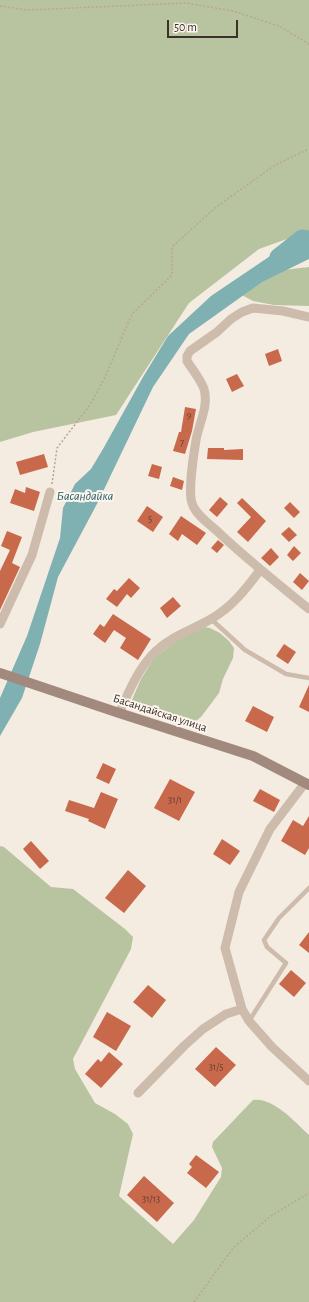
<!DOCTYPE html>
<html>
<head>
<meta charset="utf-8">
<style>
  body { margin:0 }
  #map { position:relative; width:309px; height:1302px; overflow:hidden; background:#f4ebe1; font-family:"Alegreya Sans",sans-serif }
  canvas { display:block }
  .scale { position:absolute; left:167px; top:20px; width:71px; height:18px; box-sizing:border-box; border:2px solid #3b302b; border-top:0; padding-left:5px; font-size:12px; line-height:14px; white-space:nowrap; color:#3b302b; -webkit-text-stroke:3px #fbf5ee; paint-order:stroke }
</style>
</head>
<body>
<div id="map">
<canvas width="309" height="1302"></canvas>
<div class="scale">50 m</div>
</div>
<script>
const context = document.querySelector('canvas').getContext('2d');
context.lineJoin = 'round';
function fill(path, color) {
  context.fillStyle = color;
  context.fill(path, 'evenodd');
}
function strokePath(path, color, width, dash) {
  context.strokeStyle = color;
  context.lineWidth = width;
  context.lineCap = dash ? 'butt' : 'round';
  context.setLineDash(dash || []);
  context.stroke(path);
}
function drawText(font, color, halo, rows, align = 'center') {
  context.font = font + ' "Alegreya Sans",sans-serif';
  context.lineWidth = 4;
  context.setLineDash([]);
  context.textBaseline = 'middle';
  context.strokeStyle = halo;
  context.fillStyle = color;
  for (const [text, x, y, turn = 0] of rows) {
    context.save();
    context.translate(x, y);
    context.rotate((+turn || 0) * Math.PI / 180);
    context.textAlign = isNaN(turn) ? turn : align;
    if (halo) context.strokeText(text, 0, 0);
    context.fillText(text, 0, 0);
    context.restore();
  }
}
fill(new Path2D(`
  M0 0H309V231L259 249 189 303 116 415 33 432 0 442Z
  M309 267V306L274 305 253 301 240 294 256 284 283 270Z
  M200 626 210 628 220 633 229 641 234 648 233 658 223 679 219 693 201 717 192 724 177 721 140 710 131 702 141 679 154 658 188 632Z
  M0 846 4 847 51 887 73 889 125 929 133 937 131 949 73 1059 75 1069 95 1103 115 1114 128 1124 133 1134 119 1196 173 1244 194 1220 221 1177 222 1168 212 1147 213 1142 253 1100C273 1097 295 1122 309 1135V1302H0Z`), '#b8c4a0');
fill(new Path2D(`
  M309 240V259L262 282 189 334 153 387 98 502 58 577 40 644 22 698 0 736V698L27 636 60 538 63 508 75 484 91 469 103 449 143 377 168 336 211 296 285 246Z`), '#7fb0b2');
strokePath(new Path2D(`
  M278 257 302 238 309 239`), '#7fb0b2', 17);
fill(new Path2D(`
  M278 349 282 361 269 366 265 354Z
  M237 374 244 386 232 392 226 379Z
  M185 407 196 409 192 431 185 454 173 451 179 432H181Z
  M208 448H224V450L243 449V460L207 459Z
  M44 454 48 467 20 475 16 462Z
  M152 464 162 467 159 479 148 476Z
  M173 477 184 481 182 490 170 486Z
  M26 487 40 492 34 511 10 503 15 489 25 493Z
  M220 497 228 504 217 517 209 510Z
  M242 498 266 521 248 542 237 532 251 517 237 503Z
  M290 502 300 512 294 518 284 508Z
  M147 506 163 517 153 532 137 521Z
  M181 516 206 533 197 545 182 534 178 541 169 534Z
  M289 527 297 535 289 542 281 534Z
  M7 531 22 537 12 563 20 567 0 610V571L10 550 1 546Z
  M218 540 224 545 217 553 211 548Z
  M294 546 301 553 293 561 287 555Z
  M271 548 279 557 270 566 261 558Z
  M300 573 309 581 302 590 293 582Z
  M129 578 140 588 131 598 127 594 117 607 106 599 114 589 117 591Z
  M173 597 181 606 167 618 160 608Z
  M113 614 151 639 138 660 120 648 126 638 114 630 105 643 93 634 100 624 104 627Z
  M284 644 296 652 288 664 276 656Z
  M309 685V712L299 707Z
  M253 706 274 717 267 732 245 721Z
  M103 763 116 769 109 784 96 778Z
  M170 779 195 792 179 821 154 808Z
  M260 789 280 800 274 812 253 801Z
  M101 792 118 799 105 829 88 821 89 819 65 811 69 800 94 808Z
  M309 816V848L305 855 281 841 293 820 303 826Z
  M222 839 240 851 230 865 213 854Z
  M31 841 49 861 40 869 23 849Z
  M128 870 146 886 124 913 105 898Z
  M309 932V953L299 945Z
  M291 970 306 983 294 997 279 984Z
  M148 985 166 1000 152 1018 133 1002Z
  M107 1012 131 1026 116 1051 93 1037Z
  M216 1047 236 1065 215 1087 195 1069Z
  M109 1052 123 1064 101 1088 85 1074 98 1059 101 1062Z
  M196 1155 219 1172 206 1188 187 1173 192 1167 189 1164Z
  M144 1176 174 1203 157 1222 127 1195Z`), '#c8694b');
strokePath(new Path2D(`
  M0 6 28 10 186 3 233 11 279 26 309 44
  M52 484 57 448 90 405 105 377 132 314 172 275V247L215 208 275 165 309 149
  M194 1302 234 1247 271 1216 309 1193`), '#b9a596', 1.5, [2, 2]);
strokePath(new Path2D(`
  M211 619 245 650 286 674 309 678
  M249 1021 286 963 267 947 264 940 279 918 309 888`), '#cdbbac', 4.5);
strokePath(new Path2D(`
  M309 317 283 311 253 308 242 312 231 319 217 332 190 351 187 356V361C192 369 201 380 204 389 209 406 199 423 196 440 194 452 188 492 192 503 195 514 208 523 216 530 245 558 277 583 309 609
  M0 624 32 555 50 492
  M119 713C129 692 138 668 156 651 172 636 192 630 211 619 232 607 246 589 260 570
  M305 783 270 829 239 892 225 948 242 1009 249 1021 272 1047 309 1081
  M138 1093 184 1046 203 1029 226 1014 242 1009`), '#cdbbac', 9);
strokePath(new Path2D(`
  M0 673 119 713 253 756 309 785`), '#a18a7d', 10);
drawText('10px', '#5e3e33', null, [
  ["9",189,415],
  ["7",182,443],
  ["5",150,519],
  ["31/1",175,800],
  ["31/5",216,1067],
  ["31/13",151,1199]
]);
drawText('12px', '#3b302b', '#fbf5ee', [
  ["Басандайская улица",160,713,18]
]);
drawText('italic 13px', '#1f5a5e', '#fbf5ee', [
  ["Басандайка",85,496]
]);
</script>
</body>
</html>
